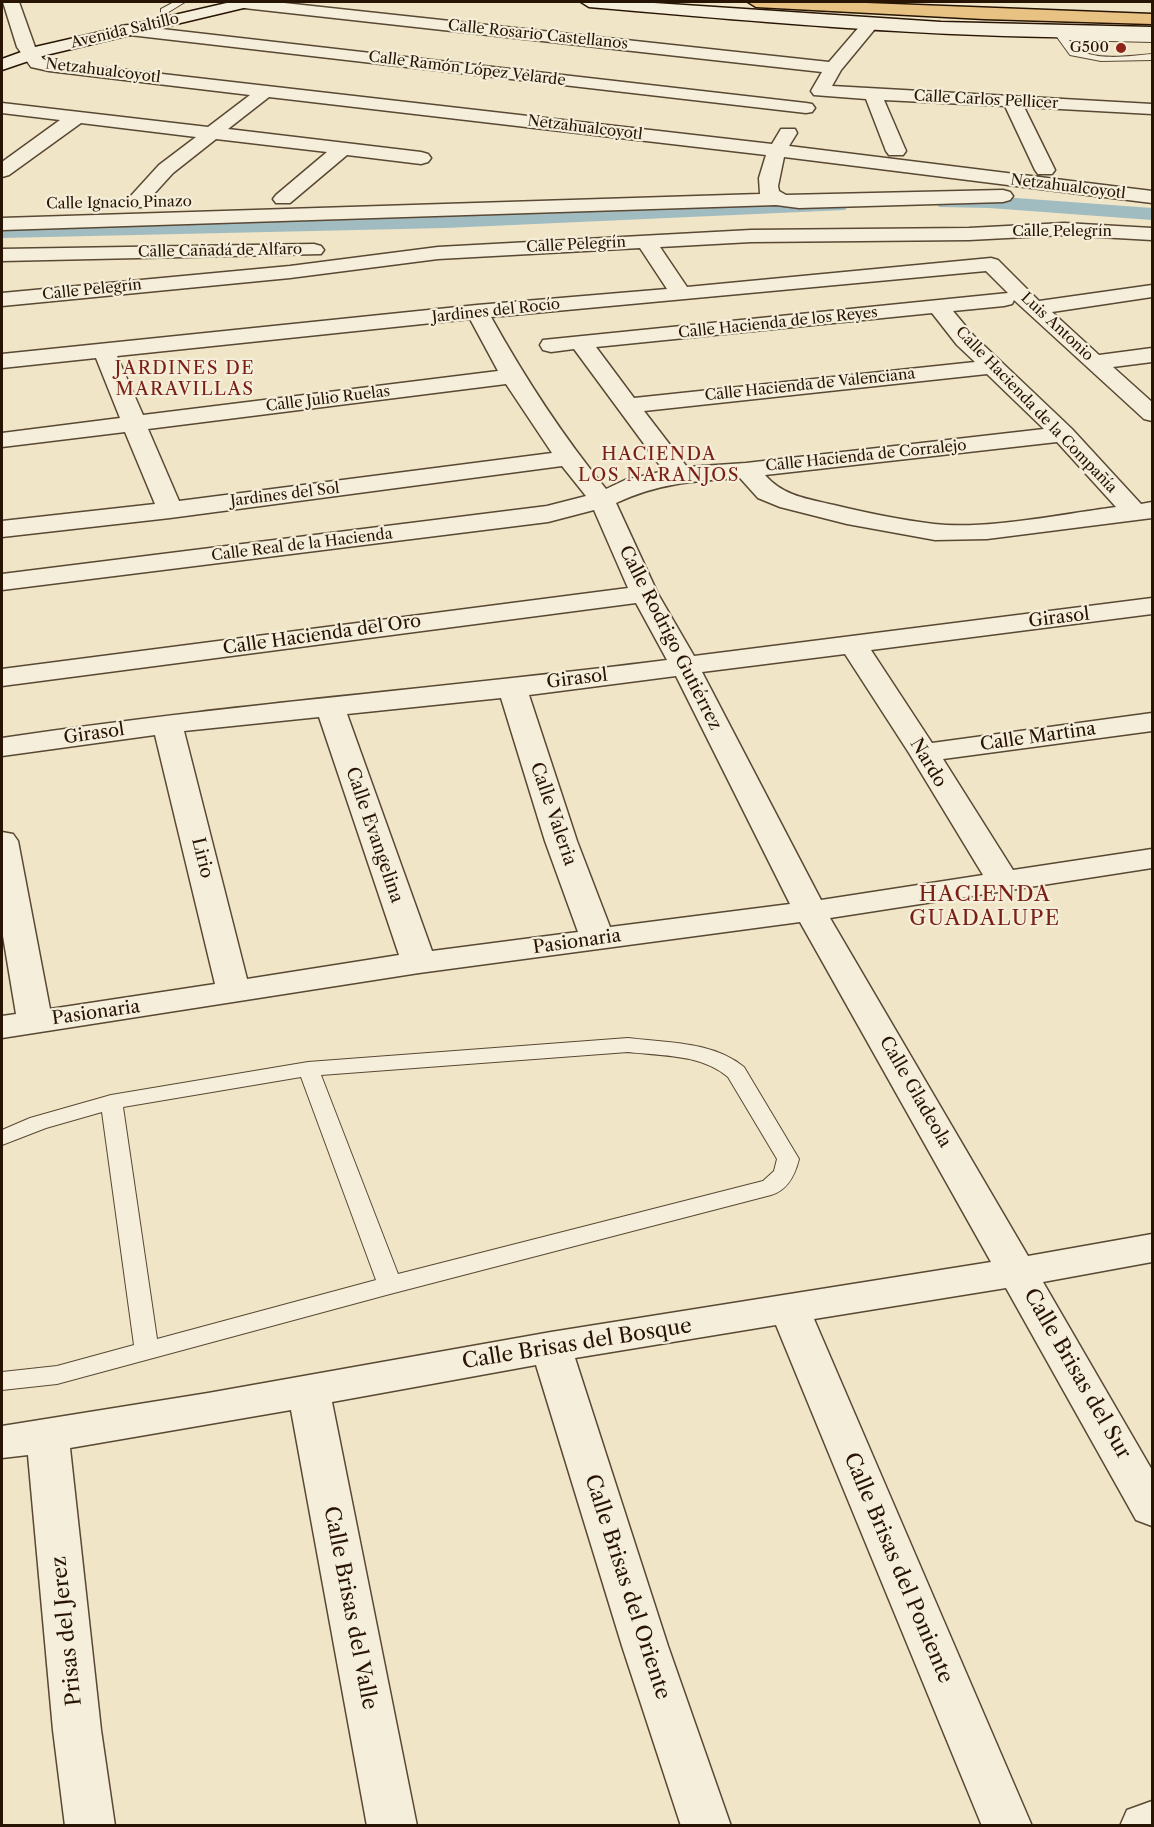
<!DOCTYPE html>
<html>
<head>
<meta charset="utf-8">
<style>
  body { margin:0 }
  #map { position:relative; width:1154px; height:1827px; overflow:hidden; background:#f0e5c6; font-family:"Libre Caslon Text",serif }
  canvas { display:block }
  .frame { position:absolute; inset:0; border:3px solid #271402; pointer-events:none }
</style>
</head>
<body>
<div id="map">
<canvas width="1154" height="1827"></canvas>
<div class="frame"></div>
</div>
<script>
const context = document.querySelector('canvas').getContext('2d');
context.lineJoin = 'round';
function fill(path, color) {
  context.fillStyle = color;
  context.fill(path, 'evenodd');
}
function strokePath(path, color, width, dash) {
  context.strokeStyle = color;
  context.lineWidth = width;
  context.lineCap = dash ? 'butt' : 'round';
  context.setLineDash(dash || []);
  context.stroke(path);
}
function drawText(font, color, halo, rows, align = 'center') {
  context.font = font + ' "Libre Caslon Text",serif';
  context.lineWidth = 4.5;
  context.setLineDash([]);
  context.textBaseline = 'middle';
  context.strokeStyle = halo;
  context.fillStyle = color;
  for (const [text, x, y, turn = 0] of rows) {
    context.save();
    context.translate(x, y);
    context.rotate((+turn || 0) * Math.PI / 180);
    context.textAlign = isNaN(turn) ? turn : align;
    if (halo) context.strokeText(text, 0, 0);
    context.fillText(text, 0, 0);
    context.restore();
  }
}
fill(new Path2D(`
  M989 196 1152 208V220L989 208 939 207 936 203 939 199Z
  M838 200 845 202 848 206 845 210 446 228 2 238V226L446 216Z`), '#a1bcc1');
const lane = new Path2D(`
  M174 2H185L167 13H161V9Z
  M1068 28 1073 31 1070 34 1152 36V42L1069 40C1085 64 1127 56 1152 54V60L1101 61 1070 55 1057 37Z
  M628 1038C667 1043 712 1041 744 1067L799 1159C795 1175 788 1190 771 1195L390 1294 57 1384 2 1390V1372L57 1366 134 1345 102 1112 46 1128 2 1145V1130L30 1118 111 1095 308 1062ZM628 1052C662 1056 701 1054 728 1077L777 1159 774 1171 763 1181 398 1274 321 1075ZM301 1077 376 1280 157 1339 123 1107Z`);
const street = new Path2D(`
  M3 2H19L35 47 43 59 49 61 772 144 781 129H795L797 133 789 146 1152 191V203L784 157 778 186 779 191 786 195 1003 190 1010 192 1013 196 1010 200 1003 202 799 208 776 205 2 230V218L760 194 759 178 766 155 269 97 228 129 421 152 428 154 431 158 428 162 421 164 347 155 290 203H276L273 199 276 195 327 152 216 139 173 173 142 207H128L125 203 128 199 159 165 196 137 81 123 9 175 2 177V162L60 120 2 113V103L208 127 250 95 49 71 31 67 17 47Z
  M237 2H275L829 62 865 20 871 19 879 24 841 70 832 86 1152 104V114L1024 107 1055 170 1052 174H1038L1035 170 1005 106 884 100 906 151 903 155H889L886 151 866 99 814 95 811 91 822 72 244 8 238 6Z
  M127 25 806 103 812 104 815 108 812 112 806 113 121 34 119 30 121 26Z
  M1064 223 1152 228V240L1064 235 969 240 751 242 660 247 687 287 991 258 998 260 1039 301 1152 285V297L1052 312 1099 355 1152 348V362L1113 367 1152 402V421L1144 419 1014 300 1012 304 1004 306 953 311 973 335 1072 429 1141 504 1152 502V518L987 539 935 540 847 524 780 507 758 498 740 478C693 481 659 483 616 503L658 594 694 656 1152 598V614L871 650 932 743 1152 713V731L943 759 1013 870 1152 849V868L830 918 1028 1256 1152 1234V1262L1043 1282 1152 1470V1526L1136 1520 1006 1288 814 1319 1032 1826H982L776 1325 575 1358 668 1646 731 1826H681L622 1646 536 1365 332 1402 417 1826H367L291 1410 70 1448 101 1730 115 1826H65L53 1730 28 1455 2 1458V1426L208 1393 551 1332 991 1262 800 922 419 973 2 1038V1016L16 1014 2 930V832L13 834 18 841 50 1009 215 984 155 735 2 756V738C222 705 446 688 667 660L636 603 2 686V669L628 588 594 510 548 522 2 590V574L547 506 586 496 562 466 170 518 2 537V521L155 504 125 432 2 447V433L120 418 96 358 2 368V354L477 305 667 289 640 248 438 259 290 278 2 306V293L290 266 438 247 751 230 969 228ZM986 271 1008 293 543 340 540 345 543 350 551 352 574 349 664 471 625 480 606 489C562 435 525 378 491 317ZM932 313 957 345 975 362 634 398 596 347ZM470 319 498 371 143 415 117 356ZM987 374 1044 429 746 463 687 467 644 411ZM506 384 552 453 179 501 148 429ZM1057 442 1116 507C1062 514 987 530 934 524 901 520 867 513 834 505 808 499 783 496 765 475ZM845 654 909 753 983 875 821 900 702 672ZM676 676 790 904 610 927 577 841 529 695ZM501 698 545 841 578 932 432 951 347 714ZM319 717 399 955 247 979 184 731Z
  M314 244 321 246 324 250 321 254 2 261V249Z
  M1152 1801V1826H1120L1127 1810Z`);
const secondary = new Path2D(`
  M231 2H258L256 5 46 55 2 70V59L35 47Z
  M581 2H639L941 22 1152 27V37C965 41 776 23 589 7Z`);
const primary = new Path2D(`
  M748 2H840L1152 14V24L984 19 756 7Z`);
strokePath(lane, '#594833', 2);
strokePath(street, '#594833', 3);
strokePath(secondary, '#271402', 3);
strokePath(primary, '#271402', 3);
fill(lane, '#f5eeda');
fill(street, '#f5eeda');
fill(secondary, '#f5eeda');
fill(primary, '#e8c283');
for (const [x, y, r, color] of [
  [1121,48,6,"#8f2418"]
]) {
  const dot = new Path2D();
  dot.arc(x, y, r, 0, 2 * Math.PI);
  context.fillStyle = color;
  context.fill(dot);
  strokePath(dot, '#f5eeda', 2);
}
drawText('15px', '#271402', '#f5eeda', [
  ["Avenida Saltillo",125,31,-13],
  ["Calle Rosario Castellanos",538,35,6],
  ["Calle Ramón López Velarde",467,69,7],
  ["Netzahualcoyotl",103,71,7],
  ["Calle Carlos Pellicer",986,100,3],
  ["Netzahualcoyotl",585,128,7],
  ["Netzahualcoyotl",1068,187,7],
  ["Calle Ignacio Pinazo",119,203,-1],
  ["Calle Pelegrín",1062,232],
  ["Calle Pelegrín",576,245,-3],
  ["Calle Cañadá de Alfaro",220,251,-1],
  ["Calle Pelegrín",92,290,-6],
  ["Jardines del Rocío",496,311,-6],
  ["Calle Hacienda de los Reyes",778,323,-6],
  ["Luis Antonio",1057,327,43],
  ["Calle Hacienda de Valenciana",810,385,-6],
  ["Calle Julio Ruelas",328,399,-7],
  ["Calle Hacienda de la Compañía",1036,410,46],
  ["Calle Hacienda de Corralejo",866,456,-6],
  ["Jardines del Sol",285,495,-7],
  ["Calle Real de la Hacienda",302,545,-7]
]);
drawText('15px', '#271402', '#f5eeda', [
  ["G500",1109,48]
], 'right');
context.letterSpacing = '1.5px';
drawText('18px', '#7a1f14', '#f5eeda', [
  ["JARDINES DE",185,369],
  ["MARAVILLAS",185,390],
  ["HACIENDA",659,455],
  ["LOS NARANJOS",659,476]
]);
context.letterSpacing = '0px';
drawText('18px', '#271402', '#f5eeda', [
  ["Girasol",1059,618,-7],
  ["Calle Hacienda del Oro",322,635,-8],
  ["Calle Rodrigo Gutiérrez",670,638,63],
  ["Girasol",577,679,-7],
  ["Girasol",94,734,-8],
  ["Calle Martina",1038,737,-8],
  ["Nardo",928,763,59],
  ["Calle Valeria",553,814,71],
  ["Calle Evangelina",374,835,71],
  ["Lirio",202,858,76],
  ["Pasionaria",577,942,-8],
  ["Pasionaria",96,1013,-8],
  ["Calle Gladeola",915,1092,60]
]);
context.letterSpacing = '1.5px';
drawText('21px', '#7a1f14', '#f5eeda', [
  ["HACIENDA",985,895],
  ["GUADALUPE",985,919]
]);
context.letterSpacing = '0px';
drawText('21px', '#271402', '#f5eeda', [
  ["Calle Brisas del Bosque",577,1344,-9],
  ["Calle Brisas del Sur",1077,1374,60],
  ["Calle Brisas del Poniente",898,1568,67],
  ["Calle Brisas del Oriente",627,1587,72],
  ["Calle Brisas del Valle",350,1608,79],
  ["Prisas del Jerez",67,1631,-96]
]);
</script>
</body>
</html>
